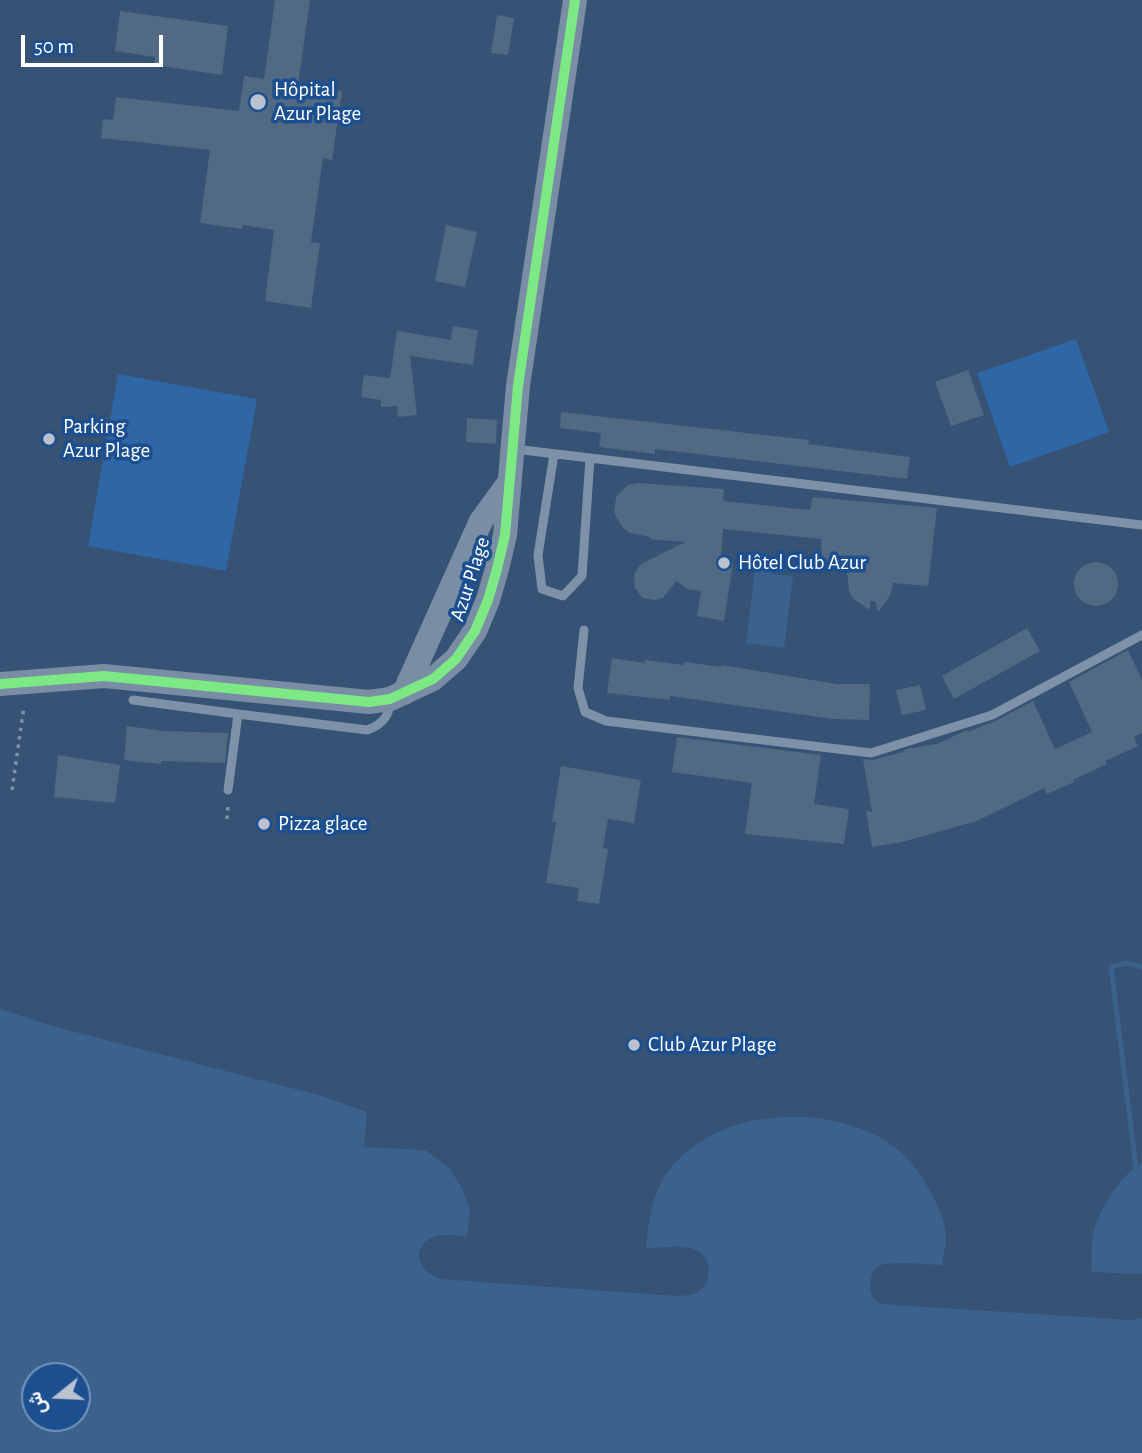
<!DOCTYPE html>
<html>
<head>
<meta charset="utf-8">
<style>
  body { margin:0 }
  #map { position:relative; width:1142px; height:1453px; overflow:hidden; background:#365274; font-family:"Alegreya Sans",Vazirmatn,sans-serif }
  canvas { display:block }
  .north { position:absolute; left:21px; top:1362px; width:70px; height:70px; box-sizing:border-box; background:#1b4f8f; border:2px solid #7695bc; border-radius:50%; rotate:252deg; font-size:19px; font-weight:700; line-height:28px; text-align:center; color:#fff }
  .north::after { content:''; display:block; margin:auto; width:24px; height:32px; background:#b9c2ce; clip-path:polygon(50% 0,100% 100%,50% 72%,0 100%) }
  .scale { position:absolute; left:21px; top:35px; width:142px; height:32px; box-sizing:border-box; border:4px solid #fff; border-top:0; padding-left:9px; font-size:21px; line-height:24px; white-space:nowrap; color:#fff; -webkit-text-stroke:5px #1b4f8f; paint-order:stroke }
</style>
</head>
<body>
<div id="map">
<canvas width="1142" height="1453"></canvas>
<div class="north">ش</div>
<div class="scale">50 m</div>
</div>
<script>
const context = document.querySelector('canvas').getContext('2d');
context.lineJoin = 'round';
function fill(path, color) {
  context.fillStyle = color;
  context.fill(path, 'evenodd');
}
function strokePath(path, color, width, dash) {
  context.strokeStyle = color;
  context.lineWidth = width;
  context.lineCap = dash ? 'butt' : 'round';
  context.setLineDash(dash || []);
  context.stroke(path);
}
function drawText(font, color, halo, rows, align = 'center') {
  context.font = font + ' "Alegreya Sans",sans-serif';
  context.lineWidth = 7;
  context.setLineDash([]);
  context.textBaseline = 'middle';
  context.strokeStyle = halo;
  context.fillStyle = color;
  for (const [text, x, y, turn = 0] of rows) {
    context.save();
    context.translate(x, y);
    context.rotate((+turn || 0) * Math.PI / 180);
    context.textAlign = isNaN(turn) ? turn : align;
    if (halo) context.strokeText(text, 0, 0);
    context.fillText(text, 0, 0);
    context.restore();
  }
}
fill(new Path2D(`
  M1076 339 1109 432 1010 467 977 373Z
  M118 374 257 399 226 571 88 546Z`), '#2f66a5');
fill(new Path2D(`
  M756 562 769 564 773 574 793 576 784 648 746 643Z
  M0 1009 56 1027 318 1095 367 1112 364 1147 425 1150 449 1168 462 1188 470 1210 467 1236C458 1236 447 1234 438 1236 412 1241 413 1270 440 1279L677 1296C682 1295 689 1296 694 1294 710 1288 714 1264 701 1253 688 1243 661 1248 646 1248 648 1226 651 1200 662 1181 703 1111 810 1102 878 1136 900 1148 917 1167 929 1189 937 1204 946 1221 946 1239 946 1247 943 1257 942 1265 927 1265 891 1260 879 1266 872 1270 871 1279 870 1286 870 1295 874 1300 881 1304L1130 1320 1142 1318V1453H0ZM35 1376H77V1418H35Z
  M1142 1163V1274L1091 1272C1092 1261 1091 1250 1092 1239 1096 1214 1119 1175 1142 1163Z`), '#3b618d');
strokePath(new Path2D(`
  M1136 1167 1111 967 1126 963 1142 967`), '#3b618d', 5);
fill(new Path2D(`
  M275 0H310L298 85 342 91 332 160 323 158 311 242 320 243 311 308 265 301 274 230 243 225 242 229 200 223 210 150 101 138 103 119 113 120 116 97 239 111 244 76 264 79Z
  M120 11 228 26 222 75 154 65 155 57 115 51Z
  M497 15 514 18 508 55 491 53Z
  M446 225 477 232 465 287 435 281Z
  M453 326 478 330 473 365 410 356 417 415 398 417 397 406 381 407V400L361 397 364 375 390 378 397 331 451 340Z
  M968 370 984 415 951 426 935 382Z
  M561 412 809 440 808 444 910 457 907 479 655 449V454L599 447 601 433 560 428Z
  M467 418 497 420 496 444 466 442Z
  M637 483 724 489 723 501 810 510 813 497 937 508 928 586 893 583 890 596 878 612 875 601H870V610L852 598 849 591 847 572 838 571 825 562 822 555 821 539 723 529 721 561 733 563 724 621 697 616 701 591 687 589 676 581 663 598 656 600 643 598 635 588 634 575 637 569 641 564 685 542 650 539V537L630 533 623 528 614 513 616 497 628 485Z
  M1074 584a22 22 0 1 1 44 0a22 22 0 1 1-44 0Z
  M1027 628 1040 651 954 699 942 676Z
  M1128 650 1142 680V733L1134 737 1138 746 1105 761 1107 764 1073 780 1074 782 1047 794 1044 788 977 821 902 842 872 847 866 811 872 812 863 759 873 760 903 752 906 749 937 744 967 730 968 732 995 721 1033 701 1055 749 1092 732 1069 682Z
  M612 658 645 663V660L684 665 685 662 721 667V665L837 684H870L869 720 833 719 670 696V700L607 693Z
  M920 685 926 710 902 715 896 690Z
  M127 726 164 731 228 733 225 763 161 761V764L124 760Z
  M677 737 821 755 814 804 849 809 844 844 745 834 752 783 672 772Z
  M58 755 120 765 115 803 54 797Z
  M561 766 641 780 634 823 608 819 603 848 608 849 599 904 577 901 579 888 546 883 556 822H552Z`), '#526984');
strokePath(new Path2D(`
  M12 790 24 706
  M227 819 228 803`), '#7d92a8', 3.5, [3.5, 5]);
strokePath(new Path2D(`
  M514 449 590 458
  M554 454 538 555 542 589 563 596 582 576 590 458 1142 525
  M584 630 578 688 585 712 606 721 871 753 992 715 1142 635
  M133 700 238 714
  M228 790 238 714 367 730C382 725 390 716 390 700`), '#7d92a8', 9);
strokePath(new Path2D(`
  M0 684 104 676 369 702 390 699 433 679 456 659 475 631 488 600 497 569 505 535 518 386 575 0
  M404 693 481 521 508 484`), '#798da4', 24);
strokePath(new Path2D(`
  M0 684 104 676 369 702 390 699 433 679 456 659 475 631 488 600 497 569 505 535 518 386 575 0`), '#7ce984', 10);
for (const [x, y, r, color] of [
  [258,102,9,"#b9c2ce"],
  [49,439,7,"#b9c2ce"],
  [724,563,7,"#b9c2ce"],
  [264,824,7,"#b9c2ce"],
  [634,1045,7,"#b9c2ce"]
]) {
  const dot = new Path2D();
  dot.arc(x, y, r, 0, 2 * Math.PI);
  context.fillStyle = color;
  context.fill(dot);
  strokePath(dot, '#1b4f8f', 2.5);
}
drawText('21px', '#fff', '#1b4f8f', [
  ["Hôpital",274,90],
  ["Azur Plage",274,114],
  ["Parking",63,427],
  ["Azur Plage",63,451],
  ["Hôtel Club Azur",738,563],
  ["Pizza glace",278,824],
  ["Club Azur Plage",648,1045]
], 'left');
drawText('21px', '#fff', '#1b4f8f', [
  ["Azur Plage",470,579,-72]
]);
</script>
</body>
</html>
